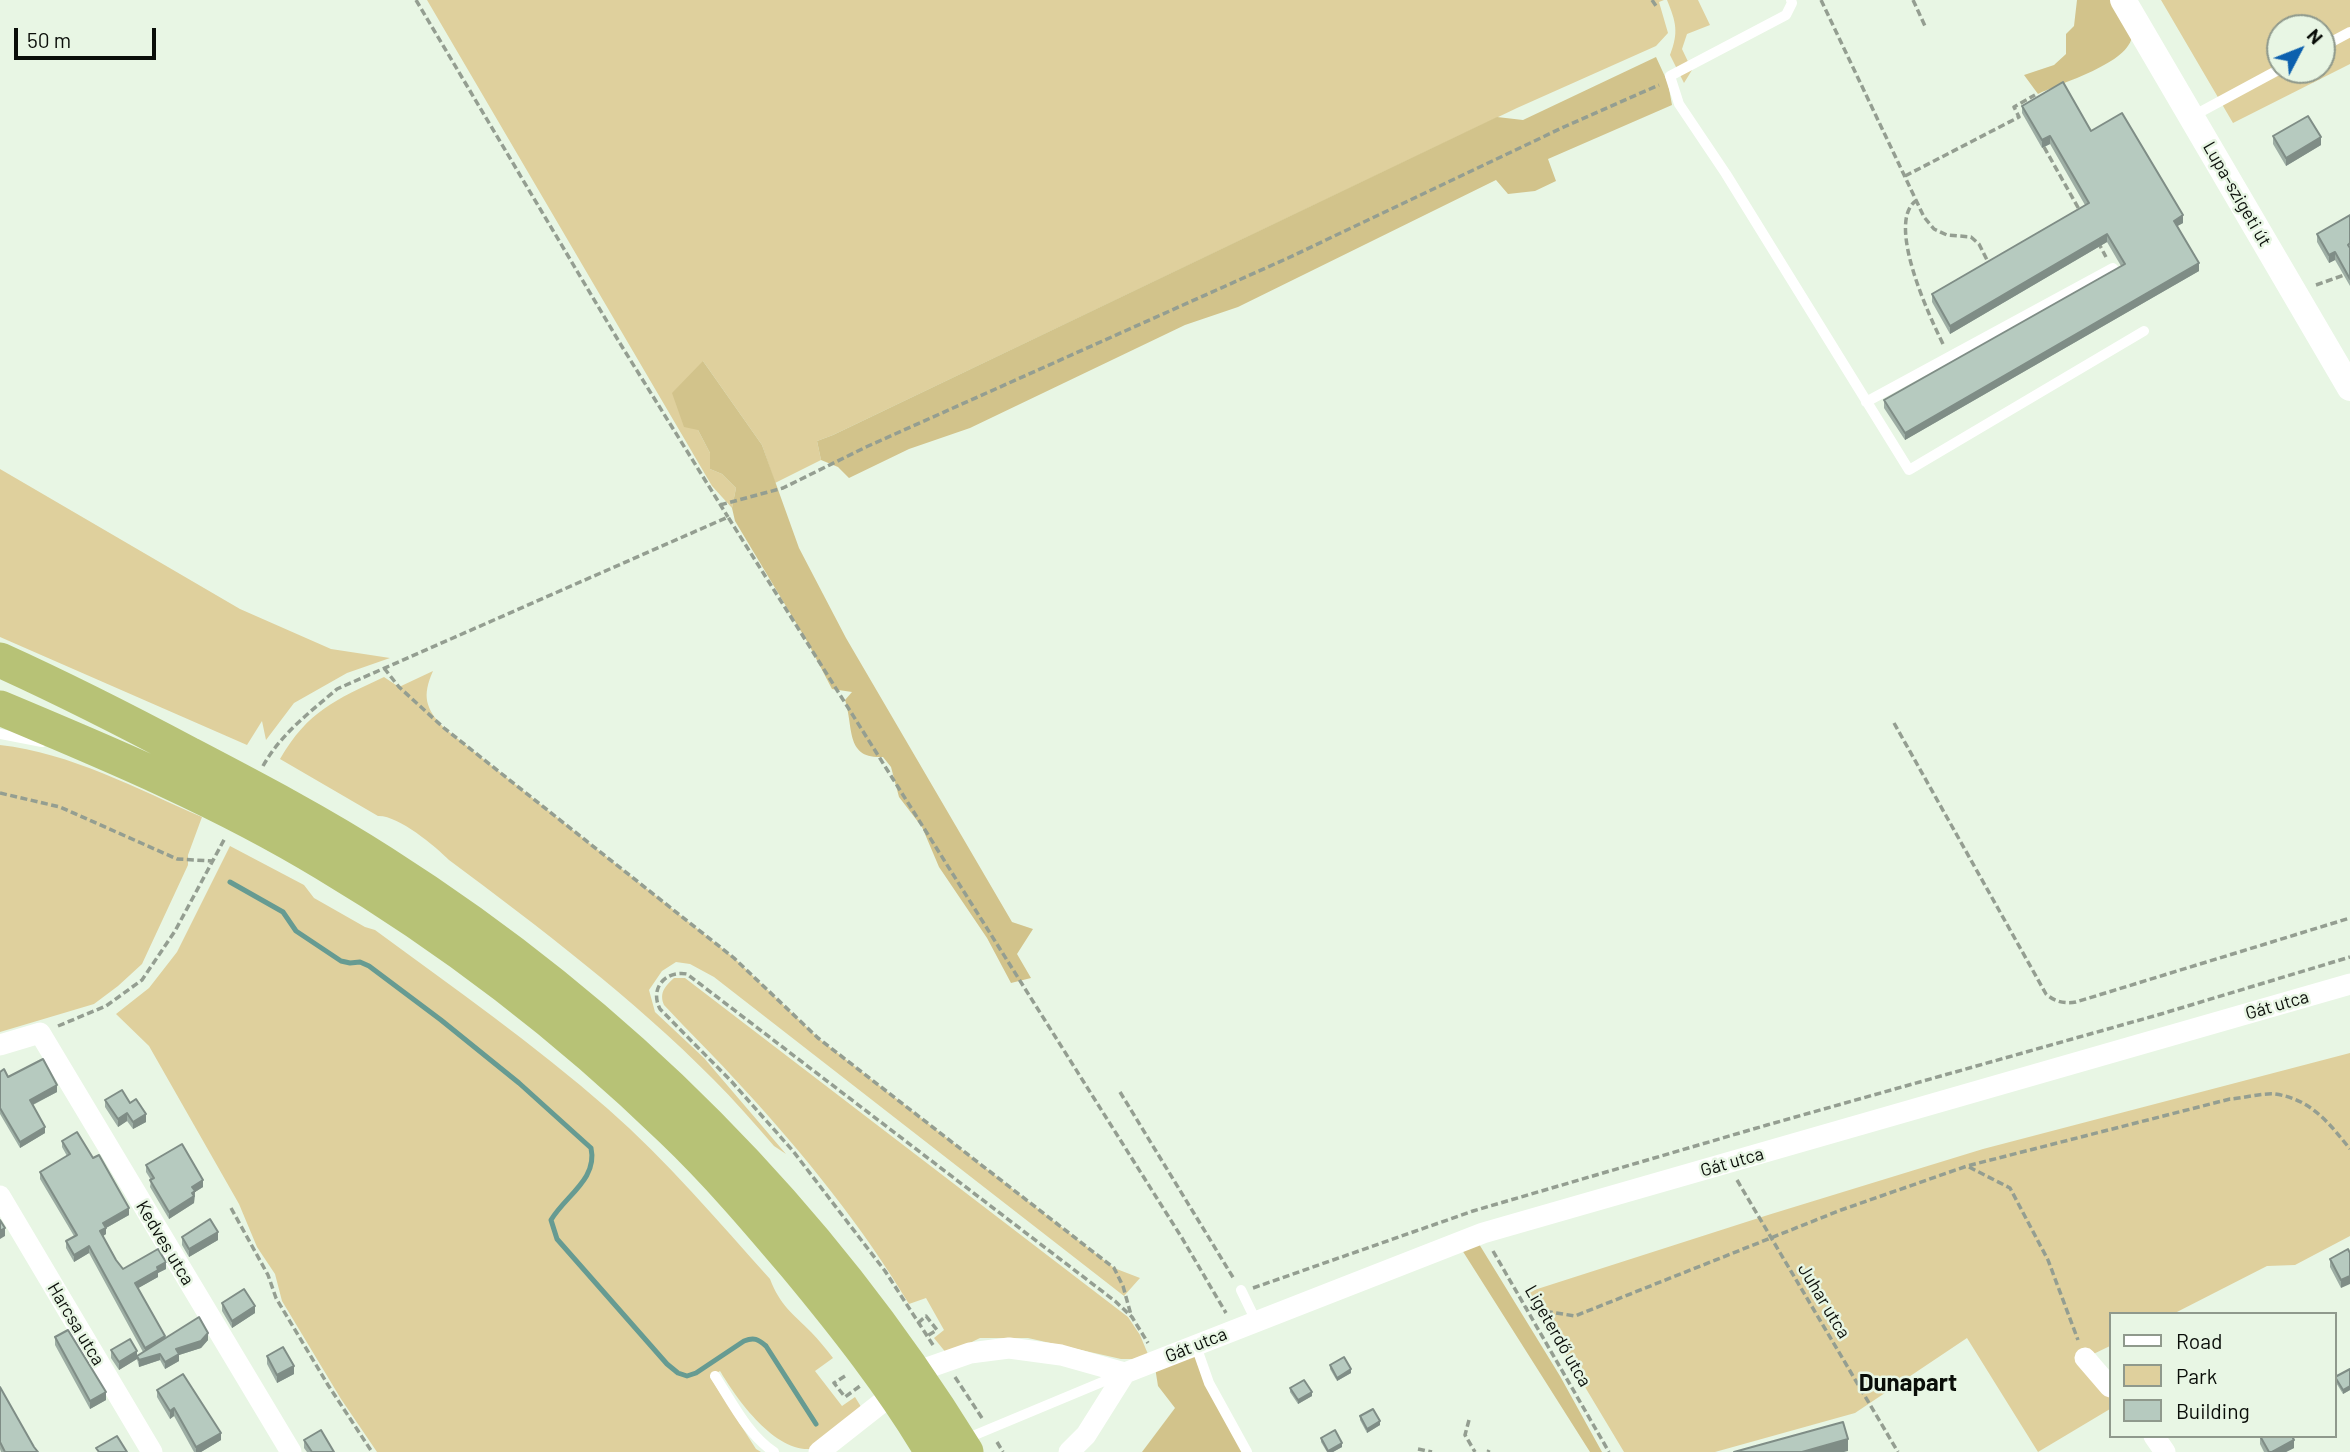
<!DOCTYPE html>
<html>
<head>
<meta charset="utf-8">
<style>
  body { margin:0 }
  #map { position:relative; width:2350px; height:1452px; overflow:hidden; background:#e8f6e4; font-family:Barlow,sans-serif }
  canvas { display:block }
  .legend { position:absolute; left:2109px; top:1312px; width:228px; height:126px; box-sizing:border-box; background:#e8f6e4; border:2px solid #8f998c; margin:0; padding:9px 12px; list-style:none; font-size:21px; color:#0a0e09 }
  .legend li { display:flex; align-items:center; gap:14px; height:35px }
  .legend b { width:35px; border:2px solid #8f998c }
  .north { position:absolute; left:2266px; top:14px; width:70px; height:70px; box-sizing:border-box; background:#e8f6e4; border:2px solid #8f998c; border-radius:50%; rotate:48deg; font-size:19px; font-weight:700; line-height:28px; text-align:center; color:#0a0e09 }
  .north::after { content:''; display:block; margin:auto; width:24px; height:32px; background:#0c60ae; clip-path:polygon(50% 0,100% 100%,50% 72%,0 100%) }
  .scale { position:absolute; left:14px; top:28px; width:142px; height:32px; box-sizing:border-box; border:4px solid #0a0e09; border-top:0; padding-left:9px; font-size:21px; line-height:24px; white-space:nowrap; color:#0a0e09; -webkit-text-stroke:5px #e8f6e4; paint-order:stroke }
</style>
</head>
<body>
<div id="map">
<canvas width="2350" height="1452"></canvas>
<ul class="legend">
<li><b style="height:9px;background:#fff"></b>Road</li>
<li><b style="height:19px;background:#dfd09d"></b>Park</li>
<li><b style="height:19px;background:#b6cabf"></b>Building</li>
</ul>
<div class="north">N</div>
<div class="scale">50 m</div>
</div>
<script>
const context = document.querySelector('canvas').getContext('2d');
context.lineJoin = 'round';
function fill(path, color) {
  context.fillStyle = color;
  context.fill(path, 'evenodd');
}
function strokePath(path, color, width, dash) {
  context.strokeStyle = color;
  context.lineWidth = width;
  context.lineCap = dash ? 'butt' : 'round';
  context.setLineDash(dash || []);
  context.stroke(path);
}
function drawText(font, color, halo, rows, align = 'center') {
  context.font = font + ' Barlow,sans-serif';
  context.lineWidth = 5;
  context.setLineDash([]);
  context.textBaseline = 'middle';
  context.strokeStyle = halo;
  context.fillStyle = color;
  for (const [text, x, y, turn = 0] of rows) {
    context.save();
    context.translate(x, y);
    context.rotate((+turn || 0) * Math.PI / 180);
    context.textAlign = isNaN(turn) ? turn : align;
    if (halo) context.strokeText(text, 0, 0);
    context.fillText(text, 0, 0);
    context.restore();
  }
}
fill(new Path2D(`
  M427 0H1664L1659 2 1668 33 1656 46 1517 108 833 435 817 441 821 460 775 483 762 445 703 361 698 430 710 453V469L722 474 736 488 732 508 712 486Z
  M1667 0H1698L1710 25 1687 34 1682 49 1692 70 1684 83 1670 55C1679 32 1676 22 1667 0Z
  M2161 0H2350V64L2233 123ZM2280 28H2322V70H2280Z
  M0 469 240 609 331 649 390 658 347 673 294 703 266 740 262 721 247 745 0 637Z
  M433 671C422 696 425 708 444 728L734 958 818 1038 1114 1268 1140 1278 1124 1296 714 977 690 964 676 962 662 971 649 990 655 1012 704 1058 786 1154 774 1146C754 1123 734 1100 713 1079 633 998 540 928 449 860 435 846 398 815 378 816L280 759C308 711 335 700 384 677L399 687Z
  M0 745C71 753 137 789 202 817L188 855V865L142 964 118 986 94 1004 0 1032Z
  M230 846 304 885 314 898 365 927 375 930C454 988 535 1045 608 1109 667 1161 718 1221 770 1279 780 1305 792 1313 811 1332 819 1340 826 1349 833 1358L815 1371 842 1406 855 1397 863 1410C847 1422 829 1439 811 1449 773 1452 735 1396 720 1371L710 1377 756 1449 761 1452H377L341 1399 282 1301 275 1274 257 1247 239 1204 149 1046 116 1014 149 988 177 952Z
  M674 978H685L1128 1317 1140 1335 1150 1359H1121L1028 1338H980L947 1354 934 1338 944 1330 926 1298 909 1304C862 1226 804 1154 742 1087 717 1059 690 1033 664 1005 659 993 665 986 674 978Z
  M2350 1053V1236L2295 1265 2267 1266 2173 1314H2110V1346L2085 1358 2110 1397V1409L2038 1452 1967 1338 1855 1413 1715 1452H1624L1528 1292 1768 1215 1983 1149Z`), '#dfd09d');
fill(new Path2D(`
  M2077 0H2117C2121 10 2132 25 2132 35 2131 63 2060 83 2038 94L2024 75 2054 65 2066 54V34L2074 26Z
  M1656 57 1668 83 1672 105 1548 159 1556 181 1535 191 1508 194 1496 180 1238 307 1185 325 970 428 909 449 849 478 838 467 821 460 817 441 833 435 1497 117 1523 120Z
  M703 361 762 445 799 548 846 638 1012 922 1033 929 1017 954 1031 978 1011 983 987 938 939 867 922 827 899 797 891 767 883 757C845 759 854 728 845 700L852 692 832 689 808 643 735 521 732 508 736 488 722 474 710 469V453L698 430 684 427 672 393Z
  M1479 1244 1560 1376 1602 1452H1590L1462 1250Z
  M1196 1346 1247 1452H1142L1175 1408 1158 1386 1154 1361Z`), '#d2c38b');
strokePath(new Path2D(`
  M230 882 283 912 296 931 341 961 350 963 360 962 369 966 441 1020 519 1083 591 1148C598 1179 565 1196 551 1220L557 1239 667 1364 678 1373 687 1376 696 1373 744 1341C754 1337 758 1339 766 1346L816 1424`), '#669b92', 5);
strokePath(new Path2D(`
  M416 0 621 345 728 517
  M1652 0 1656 6
  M1821 0 1924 217 1934 229 1947 235 1971 237 1979 244 1990 266
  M1913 0 1925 26
  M2044 147 2080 211
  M1905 176 2019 117 2014 107 2035 95
  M1917 200C1884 221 1931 320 1944 346
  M2098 242 2106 257
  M2316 285 2350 273
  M720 505 783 488 866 447 1288 258 1566 126 1659 85
  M384 668 399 687 444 728 734 958 818 1038 1114 1268 1123 1286 1131 1315
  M1894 723 2046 994C2055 1002 2065 1004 2076 1002L2350 918
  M263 766C280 735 310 712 337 689L728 517 1182 1238 1226 1313
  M0 793 60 807 177 859 213 861
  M58 1026 106 1006 142 980 175 931 225 838
  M1120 1092 1234 1279
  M1969 1167 2010 1188 2048 1260 2078 1340
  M1737 1180 1898 1452
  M231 1208 268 1275 276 1298 328 1385 372 1452
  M1493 1251 1609 1452
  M1253 1288 1473 1211 1767 1125 2161 1014 2350 957
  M1525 1308 1575 1316 1841 1210 1967 1166 2230 1099C2244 1098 2261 1093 2275 1094 2311 1099 2329 1123 2350 1149
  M918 1323 926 1316 937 1330 927 1336
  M933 1345 885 1271 793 1151 732 1082 660 1009C649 988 666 970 687 974L1115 1301 1132 1317 1148 1343
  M845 1376 834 1383 845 1397 860 1386
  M955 1377 982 1418
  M1469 1420 1465 1435 1475 1452
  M997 1442 1003 1452
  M1418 1449 1432 1452
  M1488 1452 1489 1450`), '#949e91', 3.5, [7, 3.5]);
strokePath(new Path2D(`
  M1791 0 1792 3 1786 15 1670 76 1679 104 1726 174 1909 470 2144 331
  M2322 47 2350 32
  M2191 117 2280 69
  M1866 402 2113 268
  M0 734 42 742
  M1241 1290 1256 1321
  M1196 1346 1209 1383 1247 1452
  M715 1376C732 1402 748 1435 774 1452
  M963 1440 1119 1375`), '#fff', 10);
strokePath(new Path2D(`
  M0 1045 40 1033 291 1452
  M0 1196 152 1452
  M2085 1358 2110 1387
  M2154 1436 2165 1452
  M819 1452 913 1378 930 1367 970 1353 1009 1348 1061 1355 1125 1373 1483 1233 2350 984
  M1069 1452 1086 1435 1125 1373`), '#fff', 21);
strokePath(new Path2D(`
  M2123 0 2350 388`), '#fff', 26);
strokePath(new Path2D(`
  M0 660C64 689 127 721 189 754 254 788 321 823 383 863 619 1013 820 1214 966 1452
  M0 708C110 754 222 801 324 863 450 938 567 1028 672 1130 716 1172 756 1219 795 1265 844 1324 893 1386 932 1452`), '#b7c276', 35);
fill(new Path2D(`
  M2022 106 2091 131 2183 223 2177 226 2199 271 1905 440 1884 408V400L2121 266 2107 242 1950 334 1932 302V294L2085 205 2050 144 2042 148 2022 113Z
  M2273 136 2321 145 2286 166 2273 144Z
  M2350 215V286L2335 260 2329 263 2317 242V234Z
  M0 1072 8 1077 57 1092 33 1105 45 1133 20 1148 0 1114Z
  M105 1100 130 1103 146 1122 133 1129 127 1121 118 1127 105 1107Z
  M62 1141 93 1158 129 1215 106 1228V1234L103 1236 116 1260 123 1269H166L158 1273V1277L138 1288 165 1338 208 1340 201 1348 179 1355V1361L165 1369 160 1360 139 1367 137 1359 119 1370 111 1358V1350L137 1356 143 1352 89 1253 74 1262 66 1248V1241L74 1236 40 1179V1172L67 1156 62 1147Z
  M146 1165 203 1187 195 1192 194 1203 169 1219 150 1187 151 1180 146 1172Z
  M182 1237 218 1240 189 1257 182 1245Z
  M2350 1253 2341 1288 2330 1267V1259Z
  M222 1303 255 1313 232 1328 222 1311Z
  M55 1337 106 1400 90 1409 55 1345Z
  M267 1356 294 1374 277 1383 267 1364Z
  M1330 1365 1351 1373 1337 1381 1330 1369Z
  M2350 1369V1390L2343 1394 2335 1381V1377Z
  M0 1387 34 1447 38 1452H1L0 1449Z
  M1290 1388 1312 1396 1298 1404 1290 1392Z
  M157 1390 221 1440 201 1452H194L174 1416 170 1419 157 1397Z
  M1360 1416 1380 1425 1367 1433 1360 1420Z
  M2260 1436 2294 1448 2286 1452H2264L2260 1444Z
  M1321 1438 1342 1447 1333 1452H1327L1321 1442Z
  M304 1440 334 1452H307L304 1448Z`), '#9daea4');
fill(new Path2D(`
  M2050 136V144L2042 148V140Z
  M2321 137V145L2286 166V158Z
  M2183 215V223L2174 228V221Z
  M2107 234V242L1950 334V326Z
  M2335 252V260L2329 263V255Z
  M2199 263V271L1905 440V433Z
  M57 1085V1092L30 1106V1100Z
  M127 1113V1121L118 1127V1119Z
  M146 1114V1122L133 1129V1122Z
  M45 1127V1133L20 1148V1142Z
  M203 1180V1187L195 1192 194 1203 169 1219V1212L192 1187Z
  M129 1208V1215L106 1228V1234L100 1238V1231L103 1223Z
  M5 1228V1236L0 1239V1231Z
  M218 1232V1240L189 1257V1249Z
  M89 1246V1253L74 1262V1255Z
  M166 1262V1269L158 1273V1277L135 1290V1283L157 1267Z
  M2350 1276V1284L2341 1288V1280Z
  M255 1306V1313L232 1328V1321Z
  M208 1333V1340L201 1348 179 1355V1361L165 1369V1362L176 1349Z
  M165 1336V1342L145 1354V1348Z
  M137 1351V1359L119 1370V1362Z
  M160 1354V1360L139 1367V1360Z
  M294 1366V1374L277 1383V1375Z
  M1351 1369V1373L1337 1381V1378Z
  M2350 1386V1390L2343 1394V1390Z
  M106 1392V1400L90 1409V1401Z
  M1312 1392V1396L1298 1404V1400Z
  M174 1408V1416L170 1419V1411Z
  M1380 1421V1425L1367 1433V1429Z
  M221 1433V1440L201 1452H196V1447Z
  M1848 1439V1451L1844 1452H1802Z
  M2294 1440V1448L2286 1452H2272Z
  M1342 1443V1447L1333 1452H1328V1451Z`), '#7f8d86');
const building = new Path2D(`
  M2063 82 2091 131 2122 113 2183 215 2174 221 2199 263 1905 433 1884 400 2125 264 2107 234 1950 326 1932 294 2089 203 2050 136 2042 140 2022 106Z
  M2308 116 2321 137 2286 158 2273 136Z
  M2350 215V243L2348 245 2350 248V279L2335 252 2329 255 2317 234Z
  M43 1059 57 1085 30 1100 45 1127 20 1142 0 1108V1072L4 1069 8 1077Z
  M122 1090 130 1103 136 1099 146 1114 133 1122 127 1113 118 1119 105 1100Z
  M77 1132 93 1158 99 1155 129 1208 103 1223 106 1228 100 1231 116 1260 123 1269 158 1249 166 1262 157 1267 158 1270 135 1283 165 1336 145 1348 89 1246 74 1255 66 1241 77 1235 40 1172 70 1154 62 1141Z
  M182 1144 203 1180 192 1187 195 1191 192 1193 194 1196 169 1212 150 1180 154 1178 146 1165Z
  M210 1219 218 1232 189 1249 182 1237Z
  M0 1220 5 1228 0 1231Z
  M2348 1249 2350 1253V1276L2341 1280 2330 1259Z
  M244 1289 255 1306 232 1321 222 1303Z
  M199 1317 208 1333 201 1341 176 1349 179 1354 165 1362 160 1354 139 1360 137 1356Z
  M68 1330 106 1392 90 1401 55 1337Z
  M130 1339 137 1351 119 1362 111 1350Z
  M283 1347 294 1366 277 1375 267 1356Z
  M1344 1357 1351 1369 1337 1378 1330 1365Z
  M2350 1369V1386L2343 1390 2335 1377Z
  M183 1374 221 1433 196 1447 174 1408 170 1411 157 1390Z
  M1304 1380 1312 1392 1298 1400 1290 1388Z
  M0 1387 34 1447 38 1452H5L0 1442Z
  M1373 1409 1380 1421 1367 1429 1360 1416Z
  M1843 1422 1848 1439 1802 1452H1734Z
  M321 1430 334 1452H312L304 1440Z
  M1335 1430 1342 1443 1328 1451 1321 1438Z
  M117 1436 127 1452H99L96 1448Z
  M2260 1436H2292L2294 1440 2272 1452H2269Z`);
fill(building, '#b6cabf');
strokePath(building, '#7f8d86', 2);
drawText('18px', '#0a0e09', '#e8f6e4', [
  ["Lupa-szigeti út",2237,194,60],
  ["Gát utca",2277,1005,-16],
  ["Gát utca",1732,1162,-16],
  ["Kedves utca",165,1243,59],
  ["Juhar utca",1824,1301,59],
  ["Harcsa utca",76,1324,59],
  ["Ligeterdő utca",1558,1336,60],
  ["Gát utca",1196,1345,-22]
]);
drawText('bold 24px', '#0a0e09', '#e8f6e4', [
  ["Dunapart",1908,1383]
]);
</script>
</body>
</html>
